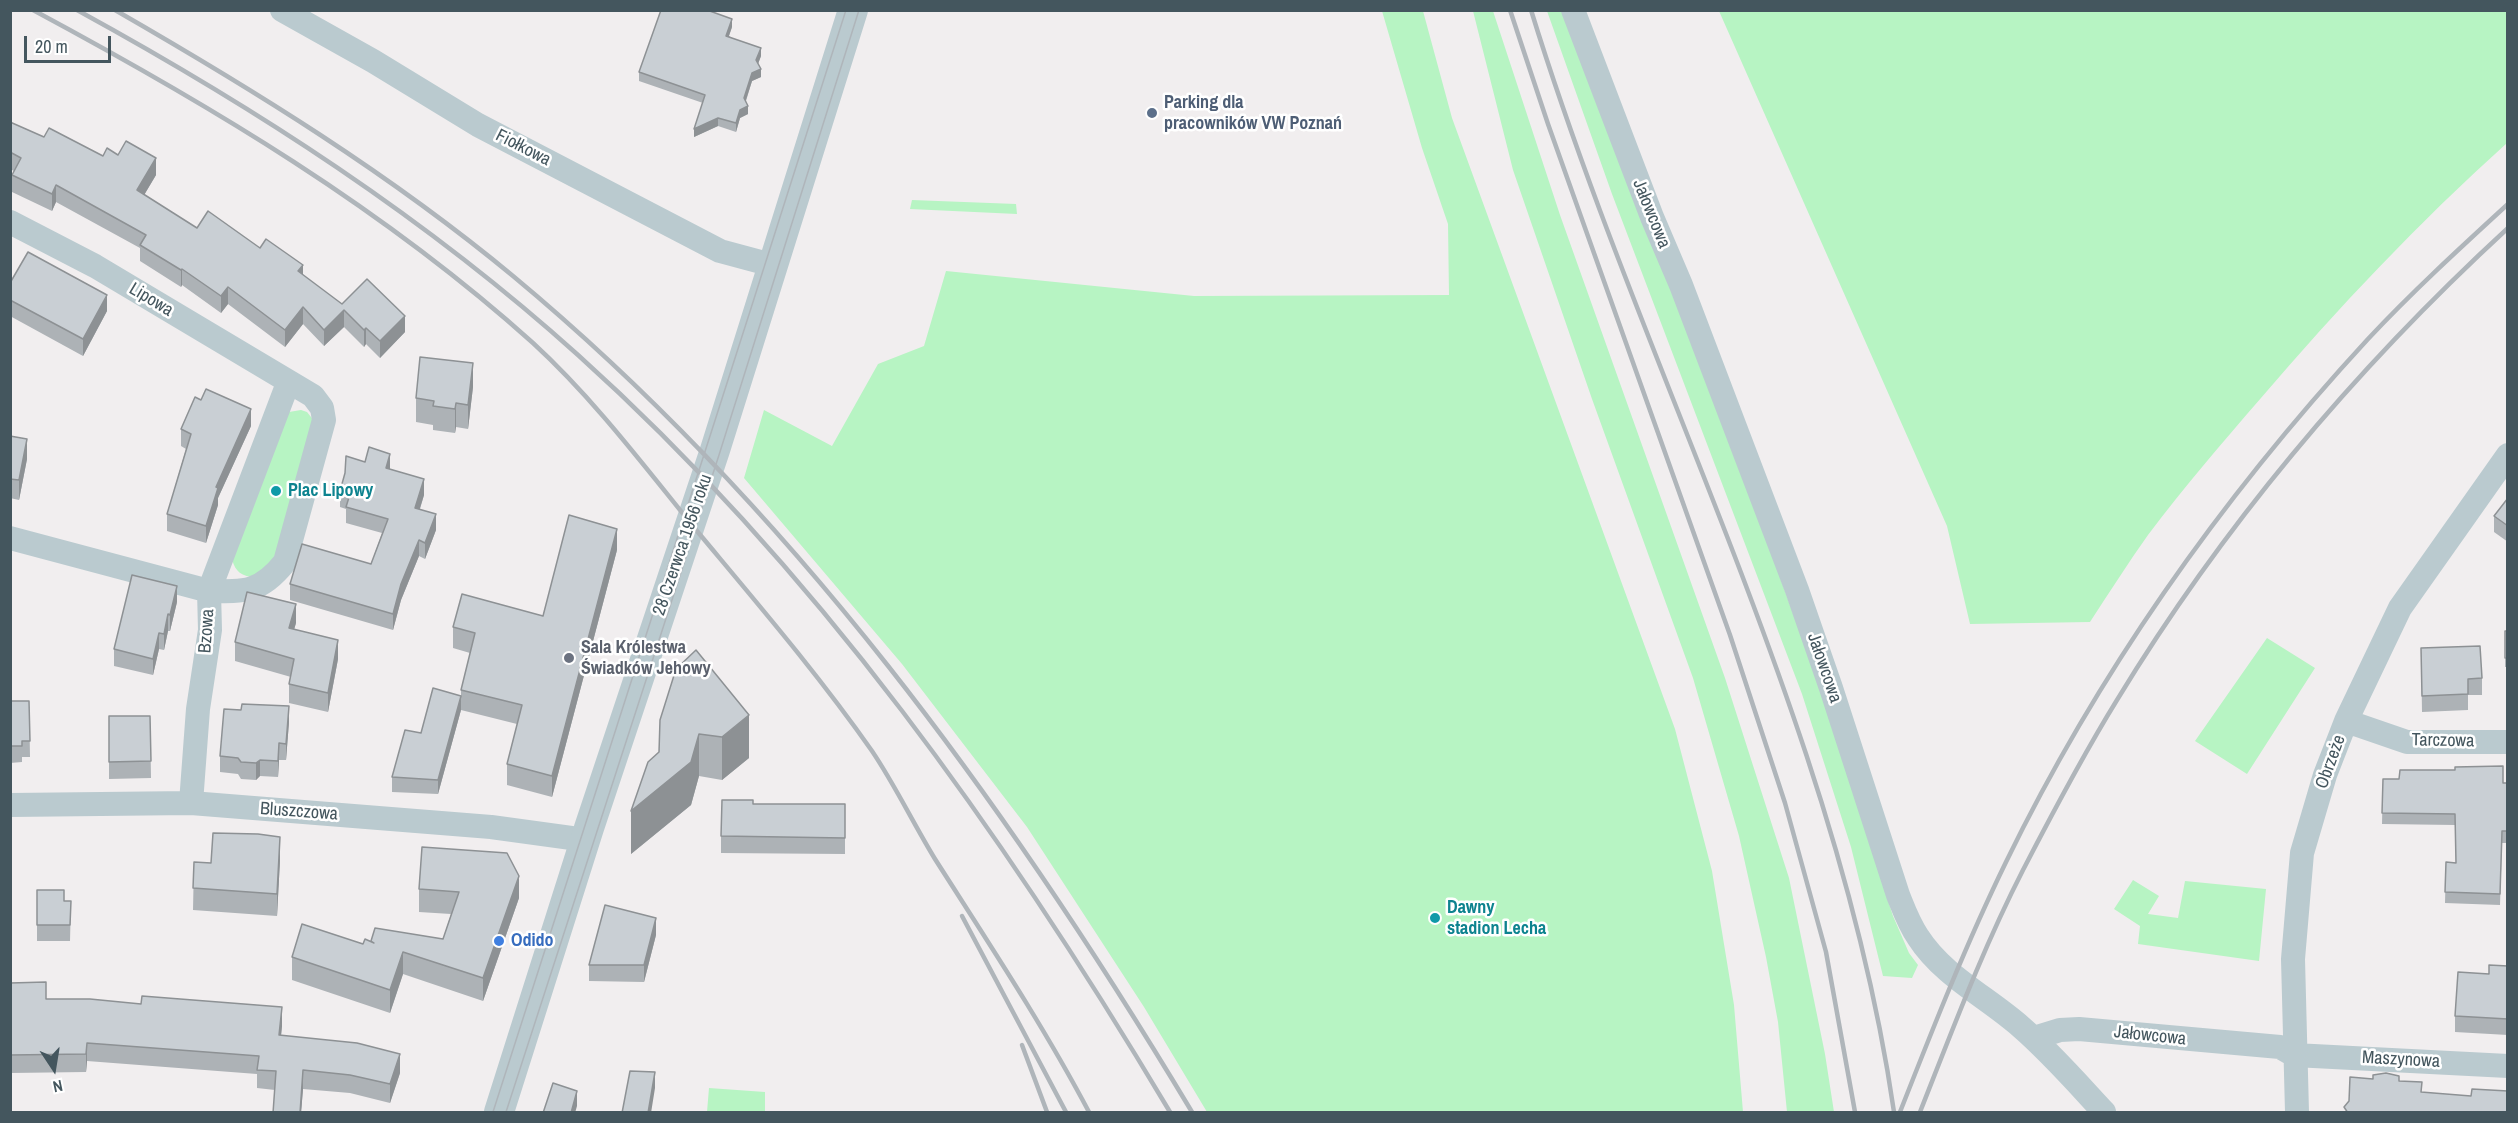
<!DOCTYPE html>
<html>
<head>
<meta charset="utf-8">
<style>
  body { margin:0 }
  #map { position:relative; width:2518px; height:1123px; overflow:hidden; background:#f1eeef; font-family:"Archivo Narrow",sans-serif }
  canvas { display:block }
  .frame { position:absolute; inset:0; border:12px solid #44565e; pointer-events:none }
  .north { position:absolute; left:24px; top:1039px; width:60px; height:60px; -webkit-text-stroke:4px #fff; paint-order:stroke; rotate:168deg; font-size:16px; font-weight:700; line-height:24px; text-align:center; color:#44565e }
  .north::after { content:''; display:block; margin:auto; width:21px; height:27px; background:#44565e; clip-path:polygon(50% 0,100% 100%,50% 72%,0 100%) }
  .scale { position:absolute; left:24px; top:36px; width:87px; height:27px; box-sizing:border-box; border:3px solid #44565e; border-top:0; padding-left:8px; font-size:18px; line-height:21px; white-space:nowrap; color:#44565e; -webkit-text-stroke:4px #fff; paint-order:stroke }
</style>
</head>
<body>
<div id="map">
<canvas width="2518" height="1123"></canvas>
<div class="frame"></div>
<div class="north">N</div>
<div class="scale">20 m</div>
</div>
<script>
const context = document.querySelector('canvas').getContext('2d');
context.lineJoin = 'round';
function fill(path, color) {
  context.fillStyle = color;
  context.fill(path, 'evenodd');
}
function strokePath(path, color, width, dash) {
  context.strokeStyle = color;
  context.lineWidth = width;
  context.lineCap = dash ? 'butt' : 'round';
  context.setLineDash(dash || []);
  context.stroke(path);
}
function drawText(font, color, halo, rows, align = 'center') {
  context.font = font + ' "Archivo Narrow",sans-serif';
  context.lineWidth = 5;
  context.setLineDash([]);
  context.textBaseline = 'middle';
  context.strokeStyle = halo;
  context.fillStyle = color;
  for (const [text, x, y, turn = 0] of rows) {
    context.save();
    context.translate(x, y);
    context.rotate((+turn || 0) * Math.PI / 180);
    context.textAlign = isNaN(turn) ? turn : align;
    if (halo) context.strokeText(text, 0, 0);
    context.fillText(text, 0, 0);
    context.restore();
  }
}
fill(new Path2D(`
  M1382 11H1423L1452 118 1675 729 1712 871 1734 1005 1743 1112H1207L1144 1007 1027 827 902 664 744 478 764 410 832 446 878 364 924 346 946 271 1194 296 1449 295 1448 224 1422 148Z
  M1473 11H1493L1560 215 1725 678 1789 878 1825 1054 1834 1112H1787L1778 1022 1766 957 1739 836 1693 678 1592 399 1513 170Z
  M1547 11H1564L1762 527 1814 672 1893 916 1909 953 1918 965 1912 978 1883 976 1851 847 1802 694 1612 194Z
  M1719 11H2507V143C2419 222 2338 308 2261 398 2222 443 2184 487 2148 535 2128 563 2109 593 2090 622L1970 624 1947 526Z
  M912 200 1016 204 1017 214 910 209Z
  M301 410 307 412 315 422 277 561 251 577C238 575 234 568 231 556L289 412Z
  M2267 638 2315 668 2247 774 2195 741Z
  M2133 880 2159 896 2148 914 2178 918 2185 881 2266 889 2259 961 2138 944 2140 926 2114 909Z
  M709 1088 765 1092V1112H707Z`), '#b7f4c3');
strokePath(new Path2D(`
  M282 10 373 61 478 125 720 251 772 265
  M1573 10 1652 217 1681 285 1797 590 1831 688 1898 895C1904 910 1909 924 1918 937 1943 976 1987 997 2021 1027 2051 1053 2077 1083 2104 1112
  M10 222 95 266 313 396 322 408 324 420 285 562C261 592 246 592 209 591L10 538
  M2346 721 2407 742H2508
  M191 803 198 709 210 630 209 591 288 383
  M10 805 191 803 491 827 586 840
  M2034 1038 2060 1030 2079 1029 2280 1047 2294 1055 2508 1066
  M2297 1112 2293 959 2302 853 2325 775 2346 721 2400 608 2508 455`), '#bacacf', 24);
strokePath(new Path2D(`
  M499 1112 589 828 715 450 853 10`), '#bacacf', 30);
strokePath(new Path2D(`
  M493 1112C609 745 730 378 846 10
  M506 1112 719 455 859 10`), '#afb5ba', 1.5);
strokePath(new Path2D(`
  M33 10C210 105 383 208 533 343 594 399 645 467 697 531 757 603 818 674 872 751 895 785 913 823 935 859 988 942 1043 1025 1089 1112
  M77 10C256 108 426 218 578 355 817 570 1006 837 1170 1112
  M115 10C254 90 390 174 513 276 792 508 1007 804 1192 1112
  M1510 10 1548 124 1730 635 1785 803 1826 952 1855 1112
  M1531 10C1645 380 1838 726 1894 1112
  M962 916 1066 1112
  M1022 1045 1047 1112
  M1900 1112C1933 1028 1966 944 2006 862 2099 671 2224 495 2368 339 2412 292 2460 248 2508 204
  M1920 1112C1952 1031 1983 948 2023 870 2053 812 2083 755 2117 700 2224 524 2357 367 2508 228`), '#afb5ba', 4.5);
fill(new Path2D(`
  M732 27 729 36 761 56 758 64 761 77 752 81 746 101 748 114 740 118 736 132 718 126 694 137 703 103 639 81V72Z
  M10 122 44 137 103 156 118 155 156 175 144 195 197 228 260 248 303 275 342 304 405 332 380 358 366 344 364 347 344 327 324 346 303 324 285 347 228 304 221 313 182 285 181 287 140 261V248L56 202 52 211 12 192V175L14 171 10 169Z
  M10 283 107 311 83 356 10 316Z
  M473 387 468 429 456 427 455 433 433 430V425L416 422V398Z
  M201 400 251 426 218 498V505L206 543 167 531V514L186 449 181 446V429Z
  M10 436 27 459 19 500 10 498Z
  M390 469 424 495 420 509 436 530 425 559 419 556 401 600 393 630 290 600V584L371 564 382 533 346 523V509L340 507V491Z
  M2508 498V542L2494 532V516Z
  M617 550 552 797 507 785V764L517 724 461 710V690L470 653 453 648V627L543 616Z
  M177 602 170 631H168L164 650 159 649 153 675 114 666V649Z
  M296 623 294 629 338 659 328 712 289 703V684L291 677 235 661V642Z
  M2505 631H2508V667H2505Z
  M2421 648 2482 678V695H2468V710L2422 712Z
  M676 669 749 758 722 780 699 776 691 805 631 854 659 752Z
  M10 701H29L30 757H22V762L10 763Z
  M461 710 438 794 392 792V777L421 733Z
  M109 716H150L151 778 109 779Z
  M289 722 286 760H279L278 777 260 776 256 780 241 779 238 774 220 772V756Z
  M2383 779 2508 783V843H2502L2500 905 2445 903 2446 862 2456 863 2455 825 2382 824Z
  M753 804H845V854L721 853V836Z
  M422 847 519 898 483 1001 403 974 390 1013 292 980V957L363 944 371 941 443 939 451 914 419 912V889Z
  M280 860 277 916 193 910 194 862 211 863Z
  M37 890 64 901H71L70 941H37Z
  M656 935 644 982 589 981V965Z
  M2508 966V1035L2455 1032V1016L2489 974Z
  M10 983 46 999 282 1026 281 1036 400 1073 390 1103 350 1093 303 1089 301 1113H273L275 1090 257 1088V1074L87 1061 86 1072 10 1073Z`), '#adb2b6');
fill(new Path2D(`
  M732 19V27L726 44V36Z
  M761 48V56L756 69V60Z
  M761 69V77L752 81 744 106V98L752 73Z
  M748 106V114L740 118 736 132V123L740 110Z
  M718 118V126L694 137V129Z
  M156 158V175L137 207V190Z
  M56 185V202L52 211V194Z
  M303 265V282L298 271Z
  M182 269V285L181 287V270Z
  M228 287V304L221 313V296Z
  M107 295V311L83 356V339Z
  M303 307V324L285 347V330Z
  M344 310V327L324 346V330Z
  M405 316V332L380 358V341Z
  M366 328V344L364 347V330Z
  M473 363V387L468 429V405Z
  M456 403V427L455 433V409Z
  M251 409V426L218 498V505L206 543V526L216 487Z
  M27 439V459L19 500V480Z
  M390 454V470L386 468Z
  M424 479V495L415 524V508Z
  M436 514V530L425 559V543Z
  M617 529V550L552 797V776Z
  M419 540V556L401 600 393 630V614L401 584Z
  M177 586V602L170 631V615Z
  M296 604V623L289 647V628Z
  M168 614V631L164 650V634Z
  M159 633V649L153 675V659Z
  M338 640V659L328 712V693Z
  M461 696V710L438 794V780Z
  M289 706V722L286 760V744Z
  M749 715V758L722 780V737Z
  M699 734V776L691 805 631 854V811Z
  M279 743V760L278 777V761Z
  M260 760V776L256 780V763Z
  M280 837V860L277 916V894Z
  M519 876V898L483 1001V978Z
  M656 918V935L644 982V965Z
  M403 952V974L390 1013V990Z
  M282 1007V1026L279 1054V1035Z
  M87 1043V1061L86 1072V1054Z
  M400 1054V1073L390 1103V1084Z
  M303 1070V1089L301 1113H300Z
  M655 1072V1088L651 1113H648Z
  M577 1091V1106L575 1113H571Z`), '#8d9194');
const building = new Path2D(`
  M661 10H707L732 19 726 36 761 48 756 60 761 69 752 73 744 98 748 106 740 110 736 123 718 118 694 129 705 95 639 72Z
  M10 122 44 137 49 128 103 156 107 148 118 155 126 141 156 158 137 190 197 228 208 211 260 248 266 239 303 265 298 271 342 304 367 279 405 316 380 341 366 328 364 330 344 310 324 330 303 307 285 330 228 287 221 296 182 269 181 270 140 245 146 235 56 185 52 194 12 175 21 158 10 152Z
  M28 252 107 295 83 339 10 300V283Z
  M420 357 473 363 468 405 456 403 455 409 433 406 434 401 416 398Z
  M206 389 251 409 216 487 218 488 206 526 167 514 191 434 181 429 195 397 201 400Z
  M10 436 27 439 19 480 10 479Z
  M369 447 390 454 386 468 424 479 415 508 436 514 425 543 419 540 401 584 393 614 290 584 302 544 371 564 388 519 346 507 350 494 340 491 345 473 346 456 365 462Z
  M2508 498V526L2494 516Z
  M569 515 617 529 552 776 507 764 522 705 461 690 475 633 453 627 462 594 543 616Z
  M132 575 177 586 170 615 168 614 164 634 159 633 153 659 114 649Z
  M247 592 296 604 289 628 338 640 328 693 289 684 294 659 235 642Z
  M2505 631H2508V658H2505Z
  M2480 646 2482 678 2468 679V694L2422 696 2421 648Z
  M696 650 749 715 722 737 699 734 691 762 631 811 648 762 659 752 660 720 676 669Z
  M433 688 461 696 438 780 392 777 405 730 421 733Z
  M10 701H29L30 741H22V746H10Z
  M242 704 289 706 286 744 279 743 278 761 260 760 256 763 241 762 238 758 220 756 224 709 241 710Z
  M109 716H150L151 761 109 762Z
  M2503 766V783H2508V831H2502L2500 894 2445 892 2446 862 2456 863 2455 814 2382 813 2383 779H2399L2400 770H2455V767Z
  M722 800H753V804H845V838L721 836Z
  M213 833 258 834 280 837 277 894 193 888 194 862 211 863Z
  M422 847 507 853 519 876 483 978 403 952 390 990 292 957 302 924 363 944 365 939 374 943 371 941 375 928 443 939 459 892 419 889Z
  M37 890H64V901H71L70 925H37Z
  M605 905 656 918 644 965H589Z
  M2489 965 2508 966V1019L2455 1016 2458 972 2489 974Z
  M46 982V999H90L141 1004 142 996 282 1007 279 1035 357 1043 400 1054 390 1084 350 1075 303 1070 300 1113H273L276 1071 257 1070 259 1056 87 1043 86 1054 10 1055V983Z
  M630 1071 655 1072 648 1113H622Z
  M2386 1073 2399 1076V1081L2422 1082 2421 1092 2471 1096 2472 1089 2508 1091V1113H2348L2344 1107 2349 1101 2350 1077 2373 1079V1075Z
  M553 1083 577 1091 571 1113H543Z`);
fill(building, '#c9cfd4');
strokePath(building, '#8d9194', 1.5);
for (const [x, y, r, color] of [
  [1152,113,6,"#5c6f8a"],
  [276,491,6,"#0f9aa8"],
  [569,658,6,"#6b7280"],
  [1435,918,6,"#0f9aa8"],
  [499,941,6,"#3f7fe0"]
]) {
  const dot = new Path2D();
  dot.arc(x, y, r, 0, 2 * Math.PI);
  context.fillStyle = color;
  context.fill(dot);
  strokePath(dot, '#fff', 2);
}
drawText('bold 18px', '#4e5e75', '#fff', [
  ["Parking dla",1164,103],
  ["pracowników VW Poznań",1164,124]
], 'left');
drawText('18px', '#44565e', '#fff', [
  ["Fiołkowa",523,148,27],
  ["Jałowcowa",1651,214,68],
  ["Lipowa",151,300,31],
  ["28 Czerwca 1956 roku",683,545,-71],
  ["Bzowa",207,631,-86],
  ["Jałowcowa",1824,668,71],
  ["Tarczowa",2443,741,1],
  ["Obrzeże",2331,762,-70],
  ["Bluszczowa",299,812,4],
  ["Jałowcowa",2150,1036,6],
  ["Maszynowa",2401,1060,3]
]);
drawText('bold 18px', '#0d838f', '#fff', [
  ["Plac Lipowy",288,491],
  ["Dawny",1447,908],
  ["stadion Lecha",1447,929]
], 'left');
drawText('bold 18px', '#5b616d', '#fff', [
  ["Sala Królestwa",581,648],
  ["Świadków Jehowy",581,669]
], 'left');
drawText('bold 18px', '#366cbe', '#fff', [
  ["Odido",511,941]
], 'left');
</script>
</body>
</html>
